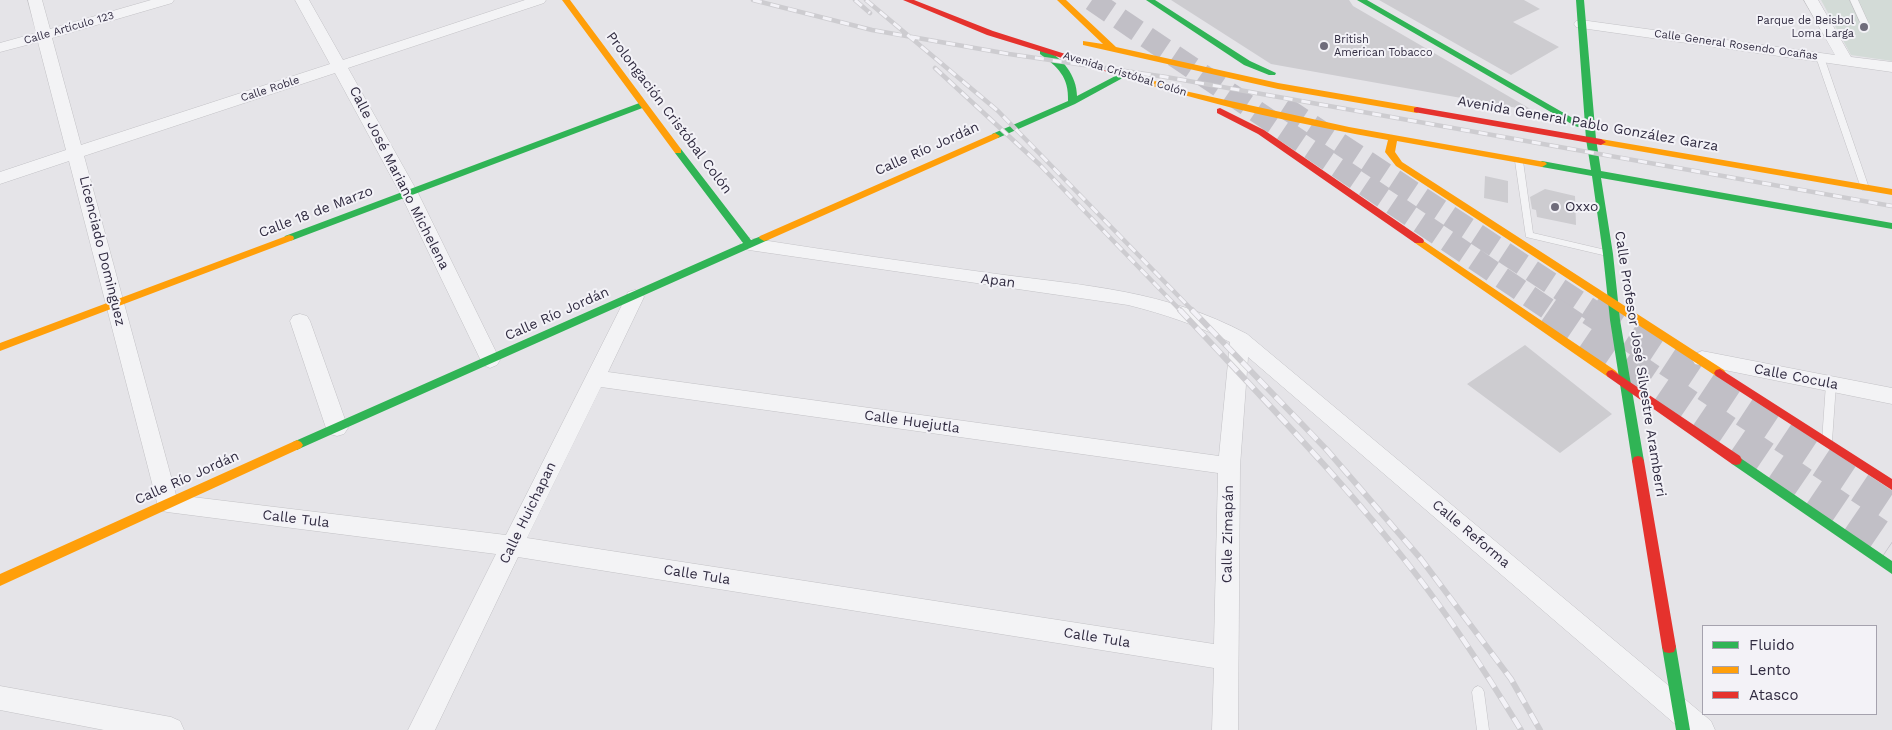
<!DOCTYPE html>
<html>
<head>
<meta charset="utf-8">
<style>
  body { margin:0 }
  #map { position:relative; width:1892px; height:730px; overflow:hidden; background:#e5e4e8; font-family:"Work Sans",sans-serif }
  canvas { display:block }
  .legend { position:absolute; left:1702px; top:625px; width:175px; height:90px; box-sizing:border-box; background:#f3f2f7; border:1px solid #a5a2ae; margin:0; padding:6px 9px; list-style:none; font-size:15px; color:#302b40 }
  .legend li { display:flex; align-items:center; gap:10px; height:25px }
  .legend b { width:25px; border:1px solid #a5a2ae }
</style>
</head>
<body>
<div id="map">
<canvas width="1892" height="730"></canvas>
<ul class="legend">
<li><b style="height:6px;background:#30b455"></b>Fluido</li>
<li><b style="height:6px;background:#ff9f0a"></b>Lento</li>
<li><b style="height:6px;background:#e5322d"></b>Atasco</li>
</ul>
</div>
<script>
const context = document.querySelector('canvas').getContext('2d');
context.lineJoin = 'round';
function fill(path, color) {
  context.fillStyle = color;
  context.fill(path, 'evenodd');
}
function strokePath(path, color, width, dash) {
  context.strokeStyle = color;
  context.lineWidth = width;
  context.lineCap = dash ? 'butt' : 'round';
  context.setLineDash(dash || []);
  context.stroke(path);
}
function drawText(font, color, halo, rows, align = 'center') {
  context.font = font + ' "Work Sans",sans-serif';
  context.lineWidth = 4;
  context.setLineDash([]);
  context.textBaseline = 'middle';
  context.strokeStyle = halo;
  context.fillStyle = color;
  for (const [text, x, y, turn = 0] of rows) {
    context.save();
    context.translate(x, y);
    context.rotate((+turn || 0) * Math.PI / 180);
    context.textAlign = isNaN(turn) ? turn : align;
    if (halo) context.strokeText(text, 0, 0);
    context.fillText(text, 0, 0);
    context.restore();
  }
}
fill(new Path2D(`
  M1821 0H1892V61L1851 55Z`), '#d3dbd7');
fill(new Path2D(`
  M1171 0H1349L1353 6 1534 111 1271 64Z
  M1379 0H1524L1540 9 1513 22 1559 47 1511 75Z
  M1485 176 1508 181V203L1484 198Z
  M1545 189 1575 196 1576 225 1537 217 1536 210 1532 209 1530 197Z
  M1525 345 1612 414 1560 453 1467 384Z`), '#cdccd0');
strokePath(new Path2D(`
  M1092 0 1551 311
  M1284 107 1593 311`), '#c1bfc6', 22, [22, 11]);
strokePath(new Path2D(`
  M1549 310 1892 543
  M1591 310 1892 509`), '#c1bfc6', 31, [31, 15]);
const lane = new Path2D(`
  M1850 0H1858L1868 22 1867 24 1860 22Z
  M1817 55H1820L1824 57 1869 188 1868 190H1862L1861 188 1816 57Z
  M1519 158 1523 161 1533 233 1610 251 1612 253 1610 255 1607 256 1526 237 1515 161Z
  M1831 380 1835 381 1836 384 1832 441 1831 444 1827 445 1823 444 1822 441 1826 384 1827 381Z
  M1478 686 1482 688 1484 692 1489 730H1477L1472 692 1474 688Z`);
const street = new Path2D(`
  M28 0H42L50 29 151 0H174L172 3 52 38 81 145 330 64 295 0H309L343 60 525 0H546L544 3 348 68 418 193 500 360 497 365 490 368 483 365 400 193 335 73 84 156 176 495 506 535 626 297 628 292 635 290 642 292 644 297 608 372 1219 456 1230 342C1197 325 1164 314 1128 305L749 250 743 248 740 244 743 240 749 238C832 251 914 263 997 274 1088 286 1164 290 1247 334L1711 721 1715 730H1682L1248 357 1240 466 1238 730H1212L1214 668 518 557 435 730H408L496 554 167 512 159 510 69 161 0 184V172L66 150 38 42 0 52V43L36 33ZM601 387 1218 473 1214 644 527 538Z
  M1804 0H1818L1851 57 1892 62V72L1581 28 1576 27 1574 24 1576 21 1581 20 1835 55Z
  M300 314 307 316 310 321 348 428 344 434 337 436 330 434 326 428 290 321 293 316Z
  M1702 351 1892 388V404L1695 364 1692 359 1695 354Z
  M0 686 171 717 180 721 184 730H104L0 710Z`);
strokePath(lane, '#c3c2c6', 1);
strokePath(street, '#c3c2c6', 1);
fill(lane, '#f3f3f5');
fill(street, '#f3f3f5');
fill(new Path2D(`
  M1146 0H1155L1250 61 1276 73 1275 75H1269L1244 65Z
  M1357 0H1367L1583 124 1578 127 1575 126Z
  M1576 0H1584L1596 139 1601 171 1892 223V229L1601 178 1613 254 1620 320 1644 461 1642 465 1638 466 1634 465 1632 461 1610 320 1603 254 1592 176 1542 167 1537 164 1542 161 1591 170 1586 139Z
  M1043 49C1062 56 1077 76 1077 96L1123 72 1126 71 1130 74 1075 104 998 138H992V134L1068 101C1069 77 1058 67 1040 54V50Z
  M642 102 646 105 645 107 293 240 289 241 284 238 285 236Z
  M678 148 681 149 751 240 764 235 769 238 768 240 301 448 297 450 293 448 291 445 293 442 743 243 675 153V149Z
  M1736 455 1892 561V574L1732 464 1730 460 1732 456Z
  M1669 641 1674 642 1676 647 1690 730H1676L1662 647 1664 642Z`), '#30b455');
fill(new Path2D(`
  M562 0H570L681 149V153H675Z
  M1057 0H1066L1116 47 1278 83 1417 107 1421 110 1417 113 1278 89 1083 45V41L1103 44Z
  M1140 76 1185 91 1349 127 1545 162 1547 164 1542 167 1397 141 1395 152 1402 162 1724 370 1726 373 1724 376H1716L1396 166 1385 152 1388 140C1304 125 1218 107 1137 81L1136 79Z
  M995 133 1000 136 998 138 768 240 764 241 759 238 760 236Z
  M1601 139 1892 189V195L1598 144V140Z
  M289 235 293 236 294 238 293 240 0 351V343Z
  M1419 238 1616 371 1618 374 1616 377H1608L1415 243 1414 241Z
  M297 440 301 442 303 445 301 448 0 586V574Z`), '#ff9f0a');
fill(new Path2D(`
  M903 0H914L993 31 1144 79 1140 82 1137 81 987 35Z
  M1417 107 1601 139 1606 142 1601 145 1414 112V108Z
  M1220 108 1264 130 1423 239 1424 241 1423 243H1415L1258 134 1217 113V109Z
  M1720 369 1892 479V490L1716 376 1714 373 1716 370Z
  M1612 370 1740 456 1742 460 1740 464 1736 465 1732 464 1608 377 1606 374 1608 371Z
  M1638 456 1642 457 1644 461 1676 647 1674 652 1669 653 1664 652 1662 647 1632 461 1634 457Z`), '#e5322d');
const railFar1 = new Path2D(`
  M753 0 872 30 1009 54 1166 77 1892 206
  M855 0 870 13
  M866 0 998 111 1193 311
  M935 68 1039 164 1181 311`);
const rail = new Path2D(`
  M1180 310C1260 396 1343 480 1415 573 1454 623 1488 676 1521 730
  M1192 310 1327 450 1421 559 1511 679 1540 730`);
strokePath(railFar1, '#cdccd0', 4.5);
strokePath(rail, '#cdccd0', 6);
strokePath(railFar1, '#f3f2f7', 3, [9]);
strokePath(rail, '#f3f2f7', 4.5, [12]);
for (const [x, y, r, color] of [
  [1864,27,5,"#6f6c7b"],
  [1324,46,5,"#6f6c7b"],
  [1555,207,5,"#6f6c7b"]
]) {
  const dot = new Path2D();
  dot.arc(x, y, r, 0, 2 * Math.PI);
  context.fillStyle = color;
  context.fill(dot);
  strokePath(dot, '#f3f2f7', 2);
}
drawText('11px', '#302b40', '#f3f2f7', [
  ["Parque de Beisbol",1854,21],
  ["Loma Larga",1854,34],
  ["British",1334,40,"left"],
  ["American Tobacco",1334,53,"left"]
], 'right');
drawText('11px', '#302b40', '#f3f2f7', [
  ["Calle Artículo 123",69,28,-16],
  ["Calle General Rosendo Ocañas",1736,45,8],
  ["Avenida Cristóbal Colón",1125,74,17],
  ["Calle Roble",270,89,-18]
]);
drawText('14px', '#302b40', '#f3f2f7', [
  ["Prolongación Cristóbal Colón",669,113,53],
  ["Avenida General Pablo González Garza",1588,124,10],
  ["Calle Río Jordán",927,149,-24],
  ["Calle José Mariano Michelena",399,178,63],
  ["Calle 18 de Marzo",316,212,-21],
  ["Licenciado Dominguez",102,251,76],
  ["Apan",998,281,8],
  ["Calle Río Jordán",557,314,-24],
  ["Calle Profesor José Silvestre Aramberri",1640,364,81],
  ["Calle Cocula",1796,377,11],
  ["Calle Huejutla",912,422,8],
  ["Calle Río Jordán",187,478,-24],
  ["Calle Huichapan",528,513,-64],
  ["Calle Tula",296,519,7],
  ["Calle Zimapán",1228,534,-89],
  ["Calle Reforma",1471,534,40],
  ["Calle Tula",697,575,9],
  ["Calle Tula",1097,638,9]
]);
drawText('14px', '#302b40', '#f3f2f7', [
  ["Oxxo",1565,207]
], 'left');
</script>
</body>
</html>
